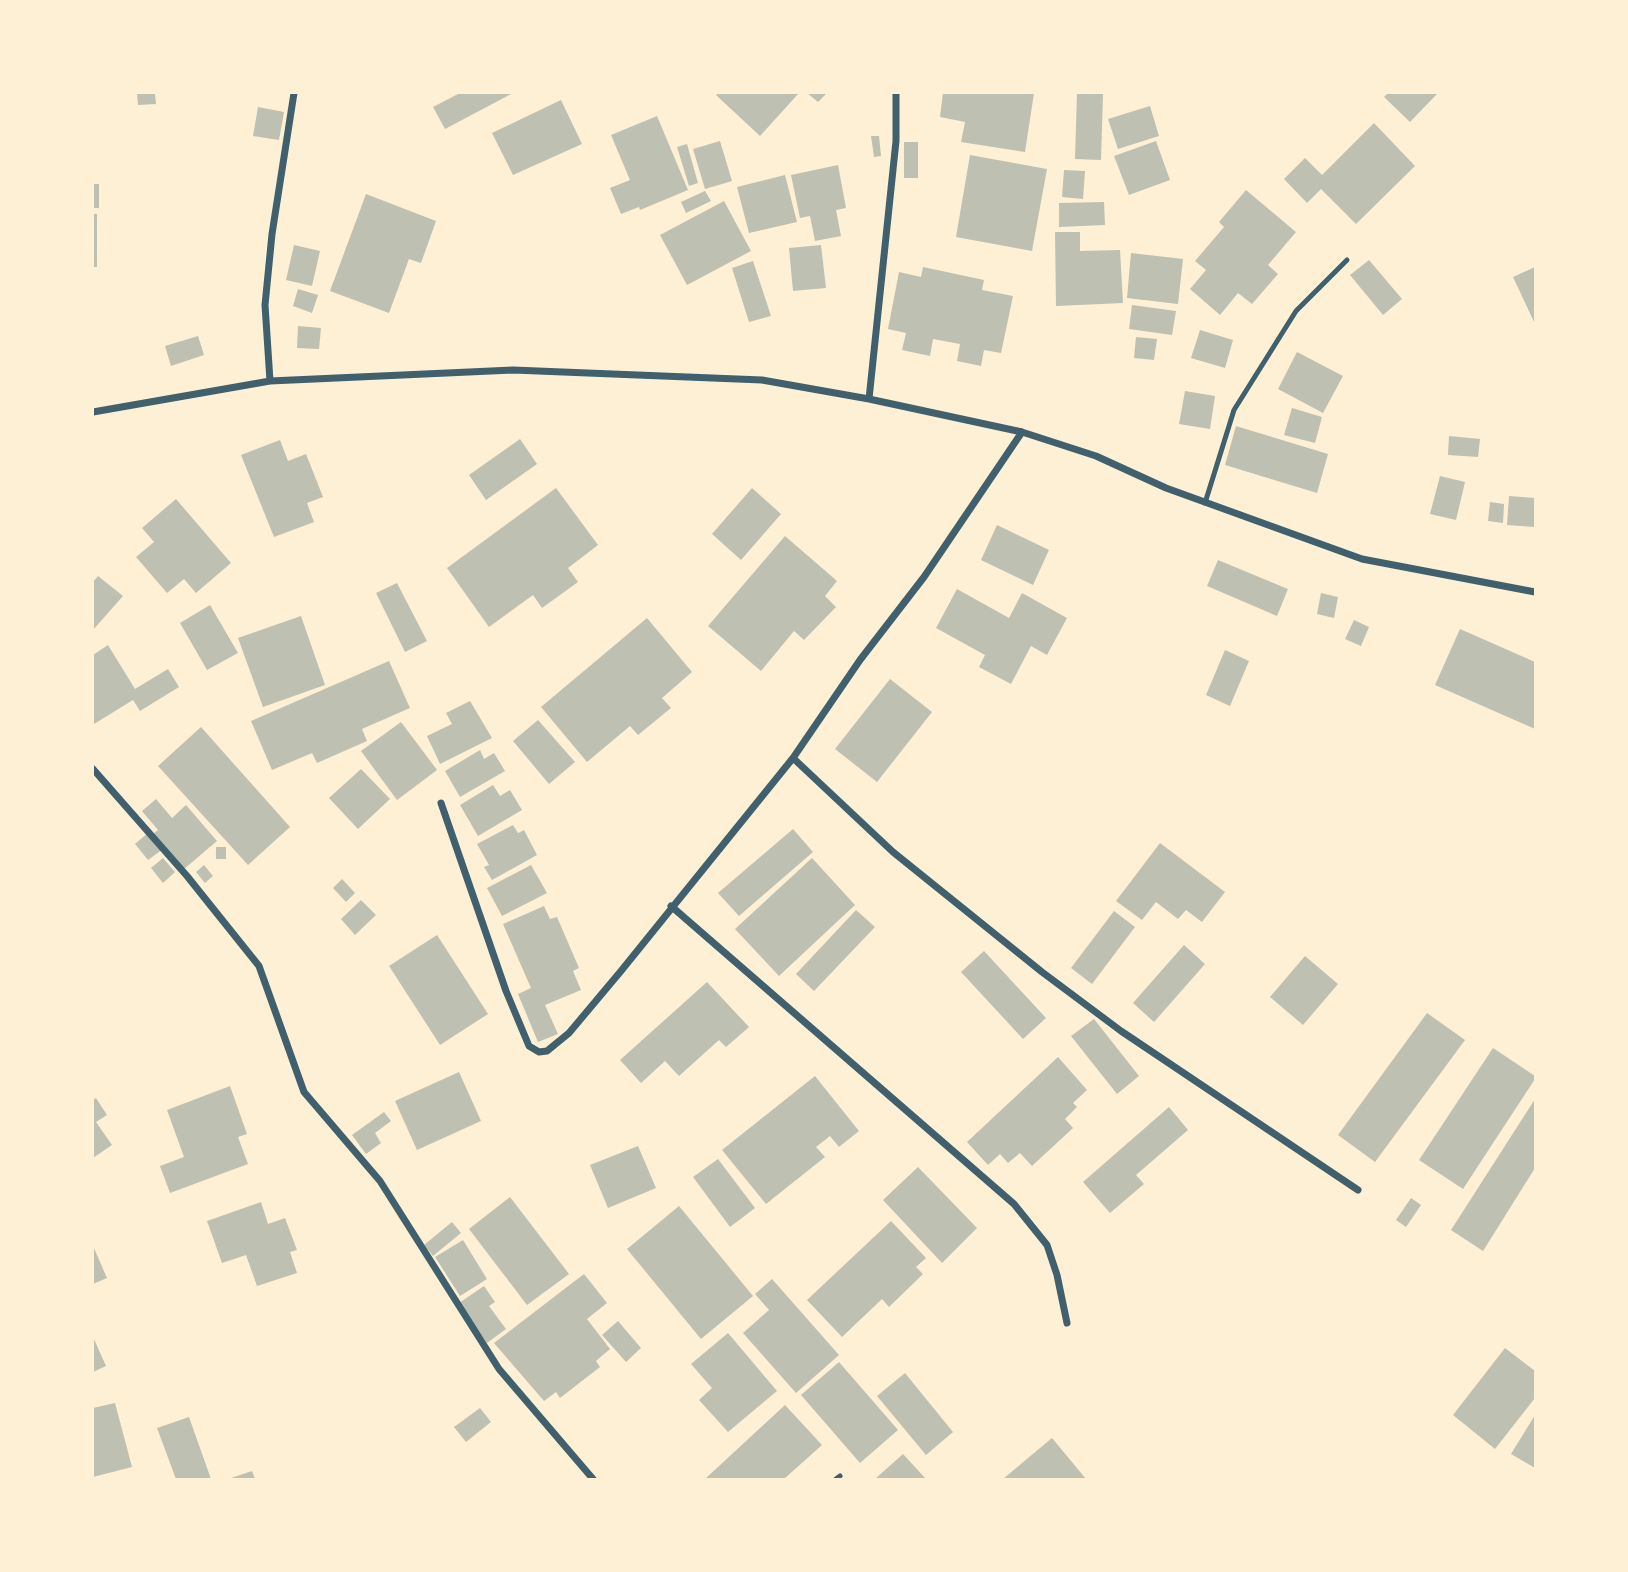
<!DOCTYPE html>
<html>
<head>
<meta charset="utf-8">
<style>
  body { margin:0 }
  #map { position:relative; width:1628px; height:1572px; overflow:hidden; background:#fdf0d5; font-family:"Sofia Sans Condensed",sans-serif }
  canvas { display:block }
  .frame { position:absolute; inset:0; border:94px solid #fdf0d5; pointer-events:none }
</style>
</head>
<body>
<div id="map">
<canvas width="1628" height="1572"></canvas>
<div class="frame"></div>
</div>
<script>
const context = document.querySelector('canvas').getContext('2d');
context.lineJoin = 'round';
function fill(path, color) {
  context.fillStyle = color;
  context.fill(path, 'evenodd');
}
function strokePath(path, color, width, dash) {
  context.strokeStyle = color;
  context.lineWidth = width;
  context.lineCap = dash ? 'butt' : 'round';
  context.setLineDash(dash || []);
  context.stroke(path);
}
fill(new Path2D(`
  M137 93H155L156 104 138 105Z
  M460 93H513L445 129 433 107Z
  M718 93H799L760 136 716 95Z
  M807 93H827L818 102Z
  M943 93H1034L1025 152 961 142 965 122 940 117Z
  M1077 93H1103L1101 160 1075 159Z
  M1388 93H1438L1410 122 1384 97Z
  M561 100 582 144 513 175 492 133Z
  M1150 106 1159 136 1118 149 1108 119Z
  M258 107 284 112 279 140 253 136Z
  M657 116 688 190 640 210 639 207 621 214 610 188 630 180 611 135Z
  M1374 123 1415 166 1356 224 1321 189 1307 203 1284 179 1305 158 1322 175Z
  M871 136H879L881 156 874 157Z
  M720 141 732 181 705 189 693 149Z
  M1156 141 1170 180 1129 195 1114 156Z
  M904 142H918V178H904Z
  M687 144 698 183 689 186 677 147Z
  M970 155 1047 169 1032 251 956 237Z
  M838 165 846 208 836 210 841 236 815 241 810 216 800 218 791 175Z
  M1064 170 1085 171 1083 199 1062 197Z
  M785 175 797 222 749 233 737 187Z
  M93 184H99V208H93Z
  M1246 190 1296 232 1268 265 1278 274 1252 304 1238 293 1220 315 1190 289 1206 270 1195 261 1224 227 1219 222Z
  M705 191 711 201 686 213 681 202Z
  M366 194 436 221 421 263 409 259 389 313 330 291Z
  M724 201 751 251 687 285 660 235Z
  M1104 202 1105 225 1059 227V203Z
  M93 214H97V267H93Z
  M1055 232H1080V251L1120 250 1123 303 1056 306Z
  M294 245 320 251 312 286 286 280Z
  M821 245 826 288 793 291 789 248Z
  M1131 253 1183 259 1178 304 1127 298Z
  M1369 260 1402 299 1383 315 1350 275Z
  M753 261 771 316 749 322 732 268Z
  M923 267 984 280 982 290 1013 296 1001 353 984 350 981 366 957 361 960 344 933 339 930 356 902 350 906 333 888 329 899 272 921 277Z
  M1535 267V324L1513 277Z
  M298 289 318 295 312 313 293 306Z
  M1132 305 1176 311 1172 335 1129 329Z
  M298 326 321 328 319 349 297 348Z
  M1200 330 1233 340 1225 368 1191 358Z
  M198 336 204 355 171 366 165 346Z
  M1136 337 1157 339 1154 360 1134 358Z
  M1297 352 1343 376 1323 413 1278 389Z
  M1185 391 1215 396 1210 429 1179 424Z
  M1292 408 1322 417 1315 443 1284 435Z
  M1236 426 1328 454 1317 493 1225 465Z
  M1449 436 1480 439 1478 457 1448 455Z
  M520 439 537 464 486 500 469 475Z
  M280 440 288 461 306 454 323 497 307 503 314 522 274 537 241 455Z
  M1440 476 1465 482 1456 520 1430 514Z
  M556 488 598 545 568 568 578 582 542 608 533 595 489 627 447 568Z
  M752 488 781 514 741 560 712 534Z
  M1509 496 1535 498V527L1507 525Z
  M176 499 231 563 196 593 184 579 167 593 136 557 154 542 142 528Z
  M1490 502 1504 504 1503 523 1488 521Z
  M997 525 1049 550 1033 585 981 560Z
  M785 536 837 581 825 596 836 607 804 640 794 631 761 671 708 626Z
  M1218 560 1288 589 1277 616 1207 586Z
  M98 576 123 596 93 630V582Z
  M397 583 427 641 405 652 376 593Z
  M957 589 1009 618 1022 593 1067 618 1047 655 1031 646 1011 684 979 667 985 655 936 628Z
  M1321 593 1338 597 1334 618 1317 614Z
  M210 605 238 653 207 670 180 623Z
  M301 616 325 685 263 707 238 638Z
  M647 618 692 672 662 698 671 708 638 735 630 726 587 762 541 707Z
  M1354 620 1369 627 1361 646 1345 639Z
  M1460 629 1535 662V729L1435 685Z
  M108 645 135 689 168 669 179 687 140 711 133 700 94 724 93 655Z
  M1225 650 1249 661 1230 706 1206 695Z
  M389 661 410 708 362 729 367 741 317 763 312 753 272 770 251 721Z
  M890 679 932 712 877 782 835 749Z
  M470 701 492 738 440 764 427 736 452 724 446 713Z
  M538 720 575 762 549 784 513 741Z
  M401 722 437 770 397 800 361 751Z
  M201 727 290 827 248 865 158 766Z
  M480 750 484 759 494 753 505 771 460 797 445 771Z
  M361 769 390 799 358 829 329 798Z
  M493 785 500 796 510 790 522 810 478 836 460 805Z
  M156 799 172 818 186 805 217 841 184 869 153 834 158 830 142 811Z
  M513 825 518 833 524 830 537 855 492 880 484 867 489 865 477 844Z
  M793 829 813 852 739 916 718 893Z
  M149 832 163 849 148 860 135 844Z
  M1160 843 1225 892 1202 922 1186 910 1178 919 1156 902 1142 920 1116 901Z
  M216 847H226V859H216Z
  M163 858 175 872 163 883 151 868Z
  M812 858 855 905 779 976 735 929Z
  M204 865 213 876 205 883 196 872Z
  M531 865 547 893 502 916 487 888Z
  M342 879 355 893 346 902 333 888Z
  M361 900 376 915 355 935 341 919Z
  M544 906 550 919 557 917 579 968 573 971 581 990 545 1005 558 1034 538 1042 518 994 531 988 503 924Z
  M856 910 875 927 814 991 796 974Z
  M1114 911 1135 927 1092 984 1071 968Z
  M437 935 488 1014 440 1045 389 966Z
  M1184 945 1205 964 1154 1022 1133 1003Z
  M984 951 1046 1018 1023 1039 961 972Z
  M1305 956 1338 984 1303 1025 1270 997Z
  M707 982 749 1027 726 1047 719 1040 679 1076 665 1061 641 1083 620 1060Z
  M1427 1013 1465 1040 1375 1162 1338 1135Z
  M1094 1019 1139 1076 1117 1094 1071 1036Z
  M1493 1048 1535 1076V1079L1463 1189 1419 1160Z
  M1058 1057 1087 1090 1073 1103 1077 1107 1065 1119 1073 1128 1032 1166 1020 1153 1008 1163 1000 1154 988 1165 967 1142Z
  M459 1072 481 1121 417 1150 395 1101Z
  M815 1076 859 1131 839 1147 830 1136 816 1147 825 1157 766 1204 722 1150Z
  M230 1086 247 1134 238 1137 248 1164 170 1193 160 1166 184 1157 167 1110Z
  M96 1098 107 1115 96 1122 112 1145 93 1158V1100Z
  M1535 1099V1168L1483 1251 1451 1230Z
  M1169 1107 1188 1130 1136 1175 1144 1184 1110 1213 1083 1182Z
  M384 1112 391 1121 375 1133 381 1143 366 1154 352 1135Z
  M638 1146 656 1188 608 1208 590 1165Z
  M718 1159 755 1208 730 1227 693 1177Z
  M918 1167 977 1228 942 1263 883 1200Z
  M510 1197 569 1274 527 1305 469 1229Z
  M1411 1198 1421 1205 1406 1227 1396 1220Z
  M261 1202 268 1224 285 1218 297 1250 290 1252 297 1273 257 1286 246 1255 222 1263 207 1221Z
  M679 1206 753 1296 701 1339 627 1249Z
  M891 1221 926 1258 916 1267 923 1274 889 1307 882 1299 842 1337 807 1300Z
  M452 1222 461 1233 433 1256 424 1245Z
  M463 1240 487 1279 460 1296 435 1257Z
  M93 1246 107 1278 93 1284Z
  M584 1274 607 1303 587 1319 610 1349 596 1361 600 1367 560 1398 556 1392 544 1401 494 1343Z
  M772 1279 839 1355 796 1393 743 1333 769 1310 755 1294Z
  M484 1286 495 1302 489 1306 506 1329 487 1343 459 1303Z
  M618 1321 641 1348 626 1362 602 1335Z
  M728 1333 777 1391 728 1432 699 1400 712 1388 691 1364Z
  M93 1337 106 1366 93 1372Z
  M1505 1348 1535 1371V1398L1495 1449 1453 1415Z
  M839 1362 898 1430 860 1463 801 1395Z
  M905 1373 953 1432 926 1455 877 1396Z
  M115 1403 132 1467 93 1477V1408Z
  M785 1405 822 1445 784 1479H705Z
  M480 1408 491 1422 466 1442 454 1427Z
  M1535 1415V1468L1511 1454Z
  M189 1417 211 1479H176L157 1428Z
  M1052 1438 1086 1479H1003Z
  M903 1454 926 1479H875Z
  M252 1471 255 1479H228Z`), '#bec0b2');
strokePath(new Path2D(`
  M1205 503 1234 410 1296 311 1347 260
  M836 1479 840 1476`), '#3f606c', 5);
strokePath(new Path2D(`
  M270 381 265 305 272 234 294 93
  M869 399 896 141V93
  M93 412 270 381 513 370 762 380 869 399 1022 432 1096 456 1166 488 1362 559 1535 592
  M793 758 893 852 1042 972 1121 1031 1358 1190
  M93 769 187 876 259 966 304 1092 380 1181 499 1369 593 1479
  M441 803 506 991 529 1046 539 1052 547 1051 569 1033 621 971 793 758 860 660 924 577 1022 432
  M671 906 1014 1204 1047 1245 1057 1275 1067 1323`), '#3f606c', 7);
</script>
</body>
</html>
